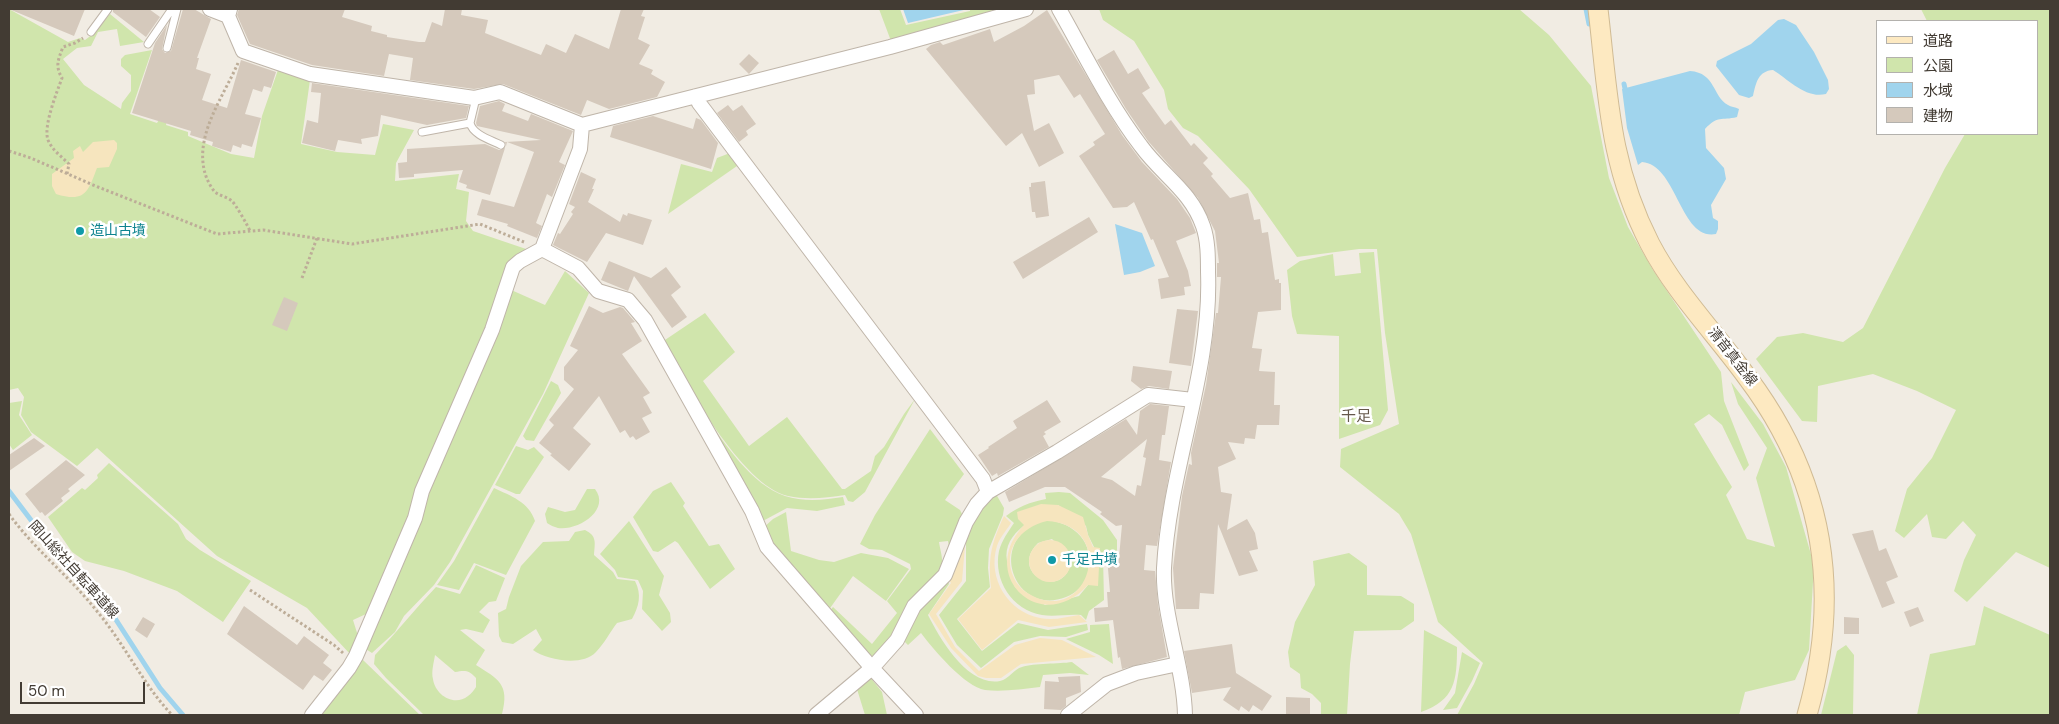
<!DOCTYPE html>
<html>
<head>
<meta charset="utf-8">
<style>
  body { margin:0 }
  #map { position:relative; width:2059px; height:724px; overflow:hidden; background:#f1ece3; font-family:"DM Sans","Noto Sans JP",sans-serif }
  canvas { display:block }
  .frame { position:absolute; inset:0; border:10px solid #423b33; pointer-events:none }
  .legend { position:absolute; left:1876px; top:20px; width:162px; height:115px; box-sizing:border-box; background:#fff; border:1px solid #b3b1ad; margin:0; padding:6px 9px; list-style:none; font-size:15px; color:#423b33 }
  .legend li { display:flex; align-items:center; gap:10px; height:25px }
  .legend b { width:25px; border:1px solid #b3b1ad }
  .scale { position:absolute; left:20px; top:682px; width:125px; height:22px; box-sizing:border-box; border:2px solid #423b33; border-top:0; padding-left:6px; font-size:15px; line-height:18px; white-space:nowrap; color:#423b33; -webkit-text-stroke:4px #fff; paint-order:stroke }
</style>
</head>
<body>
<div id="map">
<canvas width="2059" height="724"></canvas>
<div class="frame"></div>
<ul class="legend">
<li><b style="height:6px;background:#fde9c1"></b>道路</li>
<li><b style="height:14px;background:#d0e5ac"></b>公園</li>
<li><b style="height:14px;background:#a0d4ed"></b>水域</li>
<li><b style="height:14px;background:#d5c9bc"></b>建物</li>
</ul>
<div class="scale">50 m</div>
</div>
<script>
const context = document.querySelector('canvas').getContext('2d');
context.lineJoin = 'round';
function fill(path, color) {
  context.fillStyle = color;
  context.fill(path, 'evenodd');
}
function strokePath(path, color, width, dash) {
  context.strokeStyle = color;
  context.lineWidth = width;
  context.lineCap = dash ? 'butt' : 'round';
  context.setLineDash(dash || []);
  context.stroke(path);
}
function drawText(font, color, halo, rows, align = 'center') {
  context.font = font + ' "DM Sans","Noto Sans JP",sans-serif';
  context.lineWidth = 5;
  context.setLineDash([]);
  context.textBaseline = 'middle';
  context.strokeStyle = halo;
  context.fillStyle = color;
  for (const [text, x, y, turn = 0] of rows) {
    context.save();
    context.translate(x, y);
    context.rotate((+turn || 0) * Math.PI / 180);
    context.textAlign = isNaN(turn) ? turn : align;
    if (halo) context.strokeText(text, 0, 0);
    context.fillText(text, 0, 0);
    context.restore();
  }
}
fill(new Path2D(`
  M9 9 68 42 80 38 85 40 93 34 110 14 144 42 120 46 117 29 98 32 91 46 77 48 63 59 84 85 121 109 122 103 131 91V75L121 66V59L125 55 152 50 130 114 157 123 160 118 167 120 166 125 188 132V136L231 154 254 158 262 116 278 70 310 80 301 144 337 152 375 155 383 124 414 130 396 163 395 181 459 174 456 189 469 192 466 221 473 231 529 250 487 327 409 522 366 614 353 620 358 636 351 655 307 608 217 556 97 448 77 466 31 432 21 415 24 397 18 388 9 390Z
  M879 9H900L906 25 970 11V9H994L988 15 891 41Z
  M1099 9H1519L1549 35 1591 86 1609 178 1628 227 1653 270 1721 372 1724 401 1749 465 1744 471 1722 425 1709 414 1694 424 1732 487 1726 495 1747 539 1775 547 1756 478 1767 448 1738 404 1731 382 1763 424 1786 467 1814 565 1809 650 1795 680 1745 692 1739 715H1457L1474 684 1483 663 1438 622 1411 534 1399 514 1340 467 1341 449 1399 424 1385 333 1377 249H1359L1297 257 1249 189 1198 136 1183 128 1168 109 1164 90 1134 41 1103 20Z
  M1921 9H2050V568L2016 552 1967 602 1954 591 1964 560 1976 535 1963 521 1946 539 1932 537 1927 514 1904 538 1895 531 1907 489 1932 458 1956 410 1917 391 1873 374 1818 386 1817 422 1802 421 1756 359 1777 337 1803 333 1843 342 1863 328 1945 168 1965 134H2038V21H1927Z
  M730 153 737 166 668 214 681 164 712 172 717 158Z
  M1374 252 1388 410 1380 425 1339 439V336L1297 334 1292 316 1287 270 1300 261 1333 254 1335 276 1361 273 1359 253Z
  M565 271 589 293 543 394 450 562 434 585 404 616 395 632 372 653 364 648 509 289 545 305Z
  M705 313 735 352 703 381 749 446 787 417 842 489H845L871 471 875 456 884 447 904 414 915 399 865 492 853 502 848 501 845 495C826 498 807 500 788 496 742 486 685 381 662 342Z
  M551 381 558 385 561 393 534 441 526 440 523 436Z
  M22 401 19 415 32 435 13 450 9 444V403Z
  M705 415C724 443 752 485 785 496 803 502 825 500 843 497L845 505 817 511 787 508 761 522Z
  M930 429 964 474 945 500 960 510 963 516 949 547 948 541 939 542C940 549 943 558 942 565 939 579 882 656 870 659L828 613 833 607 872 644 897 613 887 601 911 569 910 564 882 550 869 549 860 544 875 515Z
  M516 446 528 450 534 447 544 457 520 494H516L495 485Z
  M109 463 178 524 186 539 200 550 251 581 223 622 177 591 124 571 85 561 72 552 48 517 82 488 85 490 98 478 97 475Z
  M671 482 685 503 683 506 709 546 719 544 735 569 710 589 678 543 675 541 658 552 653 551 633 517 653 491Z
  M494 488C511 496 529 502 535 521L506 575 474 563 459 590 437 585 454 561Z
  M587 489H595C611 510 578 531 558 528 554 527 550 525 547 523L545 514 548 507 565 512 575 510Z
  M1059 492 1070 493 1103 520 1117 540V555L1103 556 1104 600 1089 611 1086 620 1081 615C1068 614 1054 617 1042 615 1012 610 993 580 999 551 1002 540 1008 532 1014 523L1006 516C1018 507 1030 502 1046 499L1045 493ZM1058 505 1086 526 1088 535 1094 547 1088 585 1079 596 1045 605 1015 587C1013 579 1008 570 1007 561 1002 531 1038 517 1058 505Z
  M996 494 1004 508 1003 515 989 549 988 568 990 587 957 619 982 651 1018 623 1048 630 1087 624 1088 630 1066 637 1040 636 1014 642 981 668 957 645 939 615 966 581V542L948 581 949 584 928 615C940 639 968 687 1000 681 1009 679 1014 669 1022 667 1034 663 1059 664 1072 662L1089 675 1070 673 1043 675 1040 687C1022 689 1003 692 985 690 965 687 933 649 921 633L908 645 903 640 916 615 937 592 980 510Z
  M786 512 791 551 819 560 834 562 861 553 888 558 909 569 886 601 853 576 828 611 780 558 762 529 773 519Z
  M1047 520C1075 523 1095 543 1088 572 1086 583 1077 593 1066 597 1013 618 984 535 1047 520ZM1052 539 1071 558C1069 603 1006 575 1038 543Z
  M629 521 664 576 659 595 670 613 671 622 662 631 642 609 643 591 638 580 618 577 615 570 600 554Z
  M585 530C597 536 595 542 594 555L613 572 617 579 635 581C642 595 639 606 632 619L617 623C610 632 604 644 596 652 582 667 547 660 533 650L542 640 536 629 513 644 502 642 499 636 498 613 506 609 509 597 521 566 543 542 569 541 575 532Z
  M1349 553 1367 566V595L1401 596 1414 604V621L1401 630 1354 631 1350 664 1347 715H1321V703L1312 694 1301 688 1300 674 1290 667 1288 652 1295 622 1315 585 1313 561Z
  M476 565 505 578 496 601 489 602 479 612 490 620 483 633 466 629 460 630 485 650 476 665C498 679 510 684 502 714L424 715 386 678 374 664 375 655C396 633 415 609 436 587L460 594ZM435 655 455 672C465 670 469 670 476 678V687C474 690 471 694 468 696 454 707 435 695 433 679 431 672 434 662 435 655Z
  M1984 606 2050 635V715H1917L1930 654 1975 645Z
  M1109 624 1113 664 1099 655 1066 639 1090 632V625Z
  M1424 630 1457 647C1457 681 1455 700 1421 712Z
  M1846 645 1854 655 1853 715H1821L1837 651Z
  M1462 652 1480 663 1472 681 1457 708 1443 710 1455 693Z
  M358 660H363L420 715H317Z
  M870 677 882 692 887 715H865L856 686Z`), '#d0e5ac');
fill(new Path2D(`
  M114 140 117 143V149L109 167 97 168C88 192 85 203 56 194L52 186V174L74 158 73 151 80 146 83 152 93 142Z
  M1041 504 1058 505 1083 517 1088 535 1093 547 1100 548 1098 586 1088 585C1041 637 976 575 1024 525L1018 519 1017 512ZM1047 521C1115 525 1092 616 1040 599 1029 595 1019 589 1014 578 1001 550 1021 527 1047 521Z
  M1004 516 1011 523C1006 531 1000 537 997 546 987 578 1008 612 1040 618 1053 621 1066 617 1079 615L1087 622 1049 627 1018 620 982 650 958 619 991 588C988 557 991 544 1004 516Z
  M1029 561a21 21 0 1 1 42 0a21 21 0 1 1-42 0Z
  M965 546 962 581 936 614 955 647 979 671 1015 645 1040 638 1062 640 1096 657 1021 664 1001 678H986L978 676 951 648 929 614 951 583 949 580Z`), '#f6e5be');
fill(new Path2D(`
  M903 9H968L908 23Z
  M1784 19 1796 25 1814 52 1828 80 1829 89 1826 94C1806 99 1789 80 1773 70 1758 71 1756 83 1753 96L1749 98 1739 95 1716 66 1717 61 1751 44 1778 20Z
  M1690 71C1716 73 1712 96 1728 105 1731 107 1735 107 1739 109L1737 117C1721 121 1718 115 1705 129L1706 148 1724 168 1726 179 1711 205 1713 218 1718 221V229L1716 234C1680 241 1677 164 1642 162L1638 165 1627 128 1622 89Z
  M1115 224 1142 233 1155 266 1140 272 1124 275Z`), '#a0d4ed');
strokePath(new Path2D(`
  M1586 9 1589 24
  M1624 84 1626 93
  M9 491 40 532 111 612 160 688 183 715`), '#a0d4ed', 5);
fill(new Path2D(`
  M9 9H85L74 36Z
  M113 9H149L160 17 146 37 113 12Z
  M183 9H194L211 19 197 58H199L196 69 211 74 202 100 227 108 241 60 276 72 271 88 264 86 262 92 253 89 245 114 261 118 252 147 242 144 241 148 233 145 231 152 212 146 213 142 190 135 191 131 132 113 155 43 167 25 162 49 165 53 171 51Z
  M239 9H345L342 17 372 26 371 31 387 35V37L419 42H425L432 22 442 26 445 9H462L461 15 488 20 485 33 541 55 546 44 566 53 575 34 609 49 621 9H644L641 16 645 17 638 39 650 45 639 64 653 70 651 74 665 82 657 97 609 109 587 100 581 115 503 84 474 89 410 80 413 58 389 54 384 76 312 65 250 44 237 15Z
  M1047 10 1122 135 1142 162 1177 199 1190 218 1196 233 1176 241 1188 271 1191 286 1184 287 1185 295 1161 299 1158 279 1169 277 1153 239 1151 240 1134 202 1127 207 1113 208 1079 156 1095 145 1093 142 1105 134 1080 94 1074 98 1059 75 1034 80 1035 94 1027 95 1034 131 1049 123 1064 153 1039 167 1022 133 1006 146 926 49 931 45 940 42 943 45 990 29 994 42 1024 26Z
  M1114 50 1128 74 1138 68 1150 88 1142 93 1165 125 1171 120 1191 146 1194 143 1208 158 1203 163 1213 174 1211 176 1230 198 1248 193 1254 220 1260 219 1262 233 1268 232 1275 280 1279 279V283H1281V310L1258 312 1252 348 1262 349 1259 371 1275 372 1274 405H1280L1279 425H1257L1255 439 1245 438 1244 444 1228 442 1236 459 1218 467 1221 492 1232 494 1227 530 1247 519 1255 533 1258 549 1249 551 1258 571 1239 576 1218 524 1214 594 1200 593 1199 609H1176L1173 568 1182 496 1189 464 1192 465 1191 453 1206 385 1216 313H1218L1221 277H1217V263H1219L1215 231 1198 198 1148 141 1126 109 1097 60Z
  M749 54 759 63 749 74 739 64Z
  M312 83 469 106 466 118 427 125 381 115 378 136 361 139 362 144 338 140 335 151 302 143 307 120 318 123 321 93 311 92Z
  M499 101 505 104 502 111 528 121 531 114 573 131 559 162 565 165 552 197 547 194 536 223 542 226 537 238 507 226 508 224 477 215 482 199 514 207 534 152 507 142 506 146 505 142 541 140 477 126 476 123 480 106Z
  M728 105 733 111 742 105 756 124 746 131 748 135 739 142 717 113Z
  M653 116 693 129 696 118 701 120 718 143 711 169 610 137 613 126Z
  M485 144 499 150 505 148 490 195 466 188 467 185 459 182 463 170 414 174V177L399 178 398 163 407 162V149Z
  M581 172 596 179 592 189H594L588 202 620 222 623 214 627 216 628 213 652 220 643 245 606 233 587 262 553 245 558 233 560 234 573 214 571 212 575 207 569 204Z
  M1045 181 1049 216 1036 218 1035 212H1032L1029 187H1031V183Z
  M1089 217 1098 232 1023 279 1013 262Z
  M609 261 651 278 666 267 681 287 671 295 687 317 672 328 634 276 628 291 601 280Z
  M284 297 298 303 287 331 272 325Z
  M589 306 603 313 620 307 623 308 635 322 631 323 642 341 622 354 650 393 643 397 652 413 642 418 650 432 636 440 633 436 630 438 625 430 620 433 599 396 573 428 591 444 569 471 550 455 552 454 539 443 554 425 549 420 574 389 564 380V367L578 350 570 346Z
  M1177 309 1198 311 1191 366 1169 363Z
  M1133 366 1172 371 1169 389 1149 386 1141 389 1131 381Z
  M1047 400 1061 422 1044 432 1046 434 1043 436 1049 447 998 476 997 473 992 476 978 455 989 448 988 447 1017 428 1013 421Z
  M1150 404 1169 406 1165 435H1162L1159 460 1171 462 1157 546 1146 545 1144 570 1155 571 1158 605 1167 657 1122 669 1120 657 1118 658 1113 620 1095 622 1094 608 1108 607 1107 592H1110L1107 557H1119L1122 525 1116 526 1100 514 1102 512 1065 487H1045L1009 502 1005 492 1126 419 1137 435 1140 411ZM1147 439 1143 457 1146 458 1141 486 1137 485 1135 496 1112 480 1101 477Z
  M34 438 45 446 9 471V455Z
  M66 460 85 475 68 489 70 491 61 498 63 501 45 516 42 512 40 513 25 494Z
  M1873 530 1879 551 1886 548 1898 577 1886 582 1895 603 1882 608 1852 534Z
  M244 606 297 645 304 636 329 655 323 663 332 670 323 681 314 675 303 690 227 634Z
  M1918 607 1924 621 1910 627 1904 612Z
  M143 617 155 624 147 638 135 630Z
  M1844 617 1859 618V634H1844Z
  M1232 644 1236 673 1272 696 1262 711 1253 705 1249 712 1241 706 1239 711 1223 700 1231 687 1192 693 1184 651Z
  M1080 676 1081 692 1066 698V706L1061 710 1044 709 1045 681 1059 682 1058 677Z
  M1286 697 1310 698V715H1286Z`), '#d5c9bc');
const service = new Path2D(`
  M91 32 108 9
  M148 44 172 9
  M167 48 177 9
  M470 123C473 135 491 140 501 145
  M422 132 470 123 476 98`);
const minor = new Path2D(`
  M210 9 228 16
  M230 9 228 16 243 51 310 74 474 98 500 92 582 125 580 149 542 249 520 261 513 267 492 330 422 491 415 518 356 656 349 668 312 715
  M1059 9C1085 55 1109 104 1141 146 1162 175 1191 191 1203 226 1208 240 1208 257 1208 272 1212 371 1169 469 1164 568 1162 615 1184 667 1185 715
  M696 96 699 103 983 479 988 492
  M582 125 890 47 1026 9
  M542 249 578 268 598 291 628 300 645 320 752 511 767 547 872 668 916 715
  M816 715 872 668 897 640 914 606 945 575 966 522 977 504 988 492 1057 452 1148 395 1193 400
  M1068 715 1107 684 1136 673 1178 664`);
const secondary = new Path2D(`
  M1598 9C1608 94 1609 165 1650 244 1675 292 1715 333 1747 377 1824 479 1842 593 1807 715`);
strokePath(service, '#bfb5a9', 9);
strokePath(minor, '#bfb5a9', 16);
strokePath(secondary, '#d0bb94', 21);
strokePath(new Path2D(`
  M238 63C223 98 191 139 207 179 209 183 212 189 215 192 220 196 227 197 232 201 236 205 248 226 250 231
  M9 151 31 158 93 185 217 234 263 230 352 244 480 224 524 242
  M67 174 69 164C62 157 52 150 48 140 43 126 57 92 62 78 55 66 58 60 63 47L75 43 83 38
  M302 278 317 238
  M9 514C34 549 69 576 96 610 124 643 142 683 172 715
  M250 590 334 645 343 653`), '#bdad98', 3, [2.5, 2.5]);
strokePath(service, '#fff', 7);
strokePath(minor, '#fff', 14);
strokePath(secondary, '#fde9c1', 19);
for (const [x, y, r, color] of [
  [80,231,5,"#0f9aa8"],
  [1052,560,5,"#0f9aa8"]
]) {
  const dot = new Path2D();
  dot.arc(x, y, r, 0, 2 * Math.PI);
  context.fillStyle = color;
  context.fill(dot);
  strokePath(dot, '#fff', 2);
}
drawText('14px', '#0d838f', '#fff', [
  ["造山古墳",90,231],
  ["千足古墳",1062,560]
], 'left');
drawText('14px', '#423b33', '#fff', [
  ["清音真金線",1732,357,52],
  ["岡山総社自転車道線",73,570,48]
]);
drawText('15px', '#65584b', '#fff', [
  ["千足",1356,417]
]);
</script>
</body>
</html>
